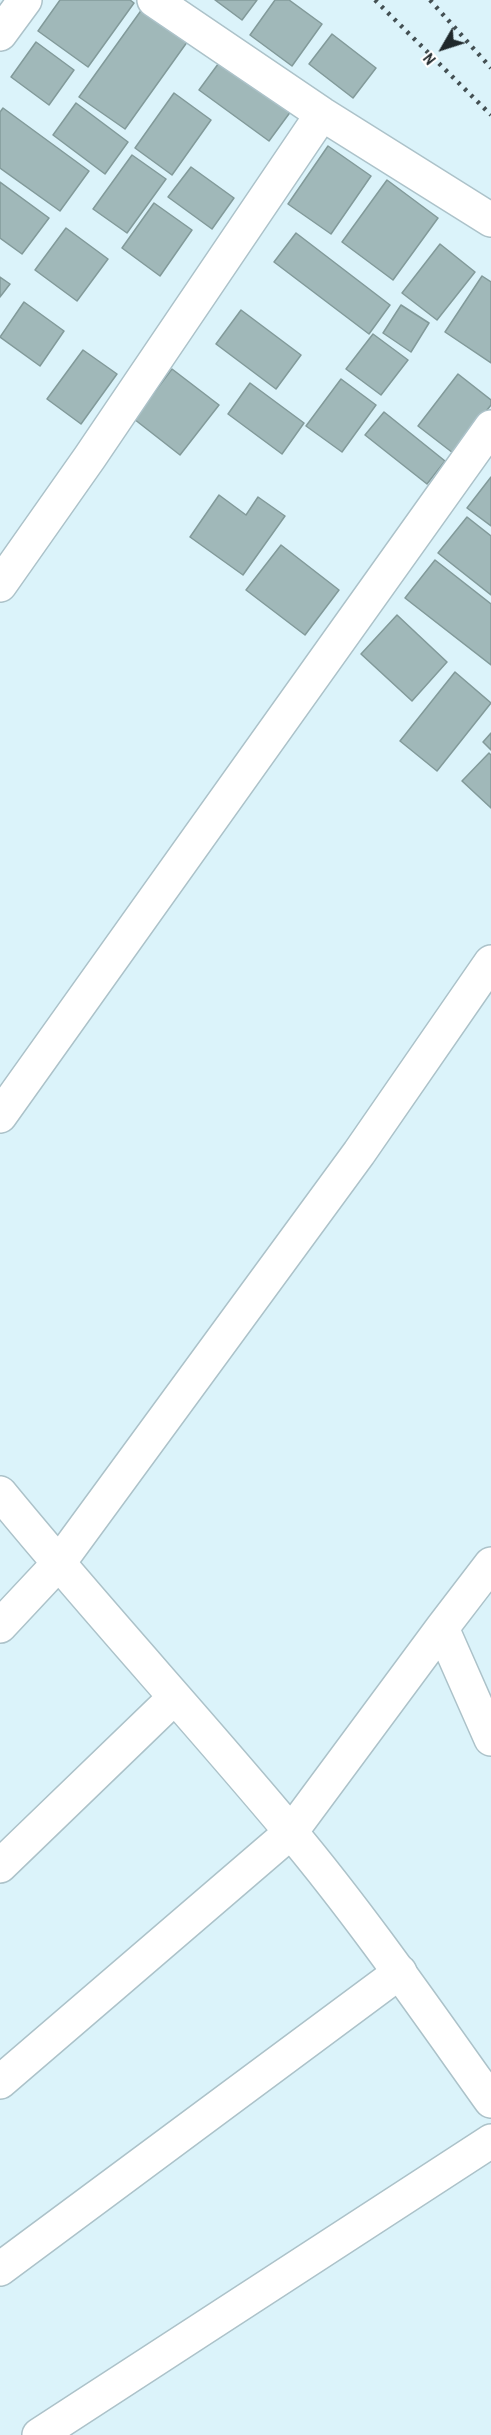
<!DOCTYPE html>
<html>
<head>
<meta charset="utf-8">
<style>
  body { margin:0 }
  #map { position:relative; width:491px; height:2435px; overflow:hidden; background:#dbf3fa; font-family:"Archivo Narrow",sans-serif }
  canvas { display:block }
  .north { position:absolute; left:413px; top:18px; width:60px; height:60px; -webkit-text-stroke:4px #fff; paint-order:stroke; rotate:231deg; font-size:16px; font-weight:700; line-height:24px; text-align:center; color:#1f282b }
  .north::after { content:''; display:block; margin:auto; width:21px; height:27px; background:#1f282b; clip-path:polygon(50% 0,100% 100%,50% 72%,0 100%) }
</style>
</head>
<body>
<div id="map">
<canvas width="491" height="2435"></canvas>
<div class="north">N</div>
</div>
<script>
const context = document.querySelector('canvas').getContext('2d');
context.lineJoin = 'round';
function fill(path, color) {
  context.fillStyle = color;
  context.fill(path, 'evenodd');
}
function strokePath(path, color, width, dash) {
  context.strokeStyle = color;
  context.lineWidth = width;
  context.lineCap = dash ? 'butt' : 'round';
  context.setLineDash(dash || []);
  context.stroke(path);
}
const building = new Path2D(`
  M60 0H130L134 3 88 67 38 31Z
  M215 0H257L242 20Z
  M275 0H289L322 24 292 66 250 35Z
  M145 5 190 38 125 129 79 97Z
  M332 34 376 68 353 98 309 64Z
  M36 42 74 70 49 105 11 77Z
  M224 56 294 107 269 141 199 90Z
  M174 93 211 120 172 175 135 148Z
  M76 103 128 142 105 174 53 135Z
  M3 108 89 171 60 211 0 168V112Z
  M328 146 371 176 331 234 288 204Z
  M132 155 166 179 127 233 93 209Z
  M191 167 234 198 212 229 168 197Z
  M387 180 438 218 393 280 342 242Z
  M0 182 49 218 22 254 0 238Z
  M154 203 192 230 160 276 122 248Z
  M66 228 108 259 77 301 35 270Z
  M296 233 390 305 369 334 274 262Z
  M440 244 475 272 437 320 402 293Z
  M482 276 491 282V363L445 332Z
  M0 277 10 284 0 297Z
  M24 302 64 331 40 366 0 337Z
  M401 305 429 323 411 352 383 333Z
  M241 310 301 355 276 389 216 344Z
  M373 334 408 360 381 395 346 369Z
  M83 350 117 374 81 424 47 399Z
  M172 369 219 405 180 455 134 419Z
  M458 374 491 400V405L453 453 418 426Z
  M341 379 376 405 342 452 306 426Z
  M250 383 304 423 282 454 228 414Z
  M384 412 445 461 427 484 365 435Z
  M491 477V526L467 508Z
  M219 495 246 515 258 497 285 516 243 575 190 537Z
  M467 517 491 536V595L438 553Z
  M281 545 339 590 305 635 246 590Z
  M435 560 491 604V665L405 598Z
  M397 615 447 662 412 701 361 654Z
  M455 672 491 703 437 771 400 741Z
  M491 733V750L483 742Z
  M489 753 491 755V808L462 781Z`);
fill(building, '#a0b8b9');
strokePath(building, '#829a9a', 1.5);
const minor = new Path2D(`
  M154 0 322 114 491 220
  M0 34 25 0
  M0 585 90 457 322 114
  M0 1116 491 427
  M491 1564 442 1628 491 1739
  M0 1626 58 1564 359 1153 491 962
  M0 1866 174 1698
  M0 2082 291 1832 442 1628
  M0 2269 400 1972
  M39 2435 491 2141`);
const secondary = new Path2D(`
  M0 1493C94 1608 195 1717 290 1831 362 1917 426 2010 491 2101`);
strokePath(minor, '#acc2c9', 36);
strokePath(secondary, '#acc2c9', 36);
strokePath(minor, '#fff', 33);
strokePath(secondary, '#fff', 33);
strokePath(new Path2D(`
  M375 0 491 115
  M430 0 491 68`), '#434f52', 4.5, [3, 6]);
</script>
</body>
</html>
